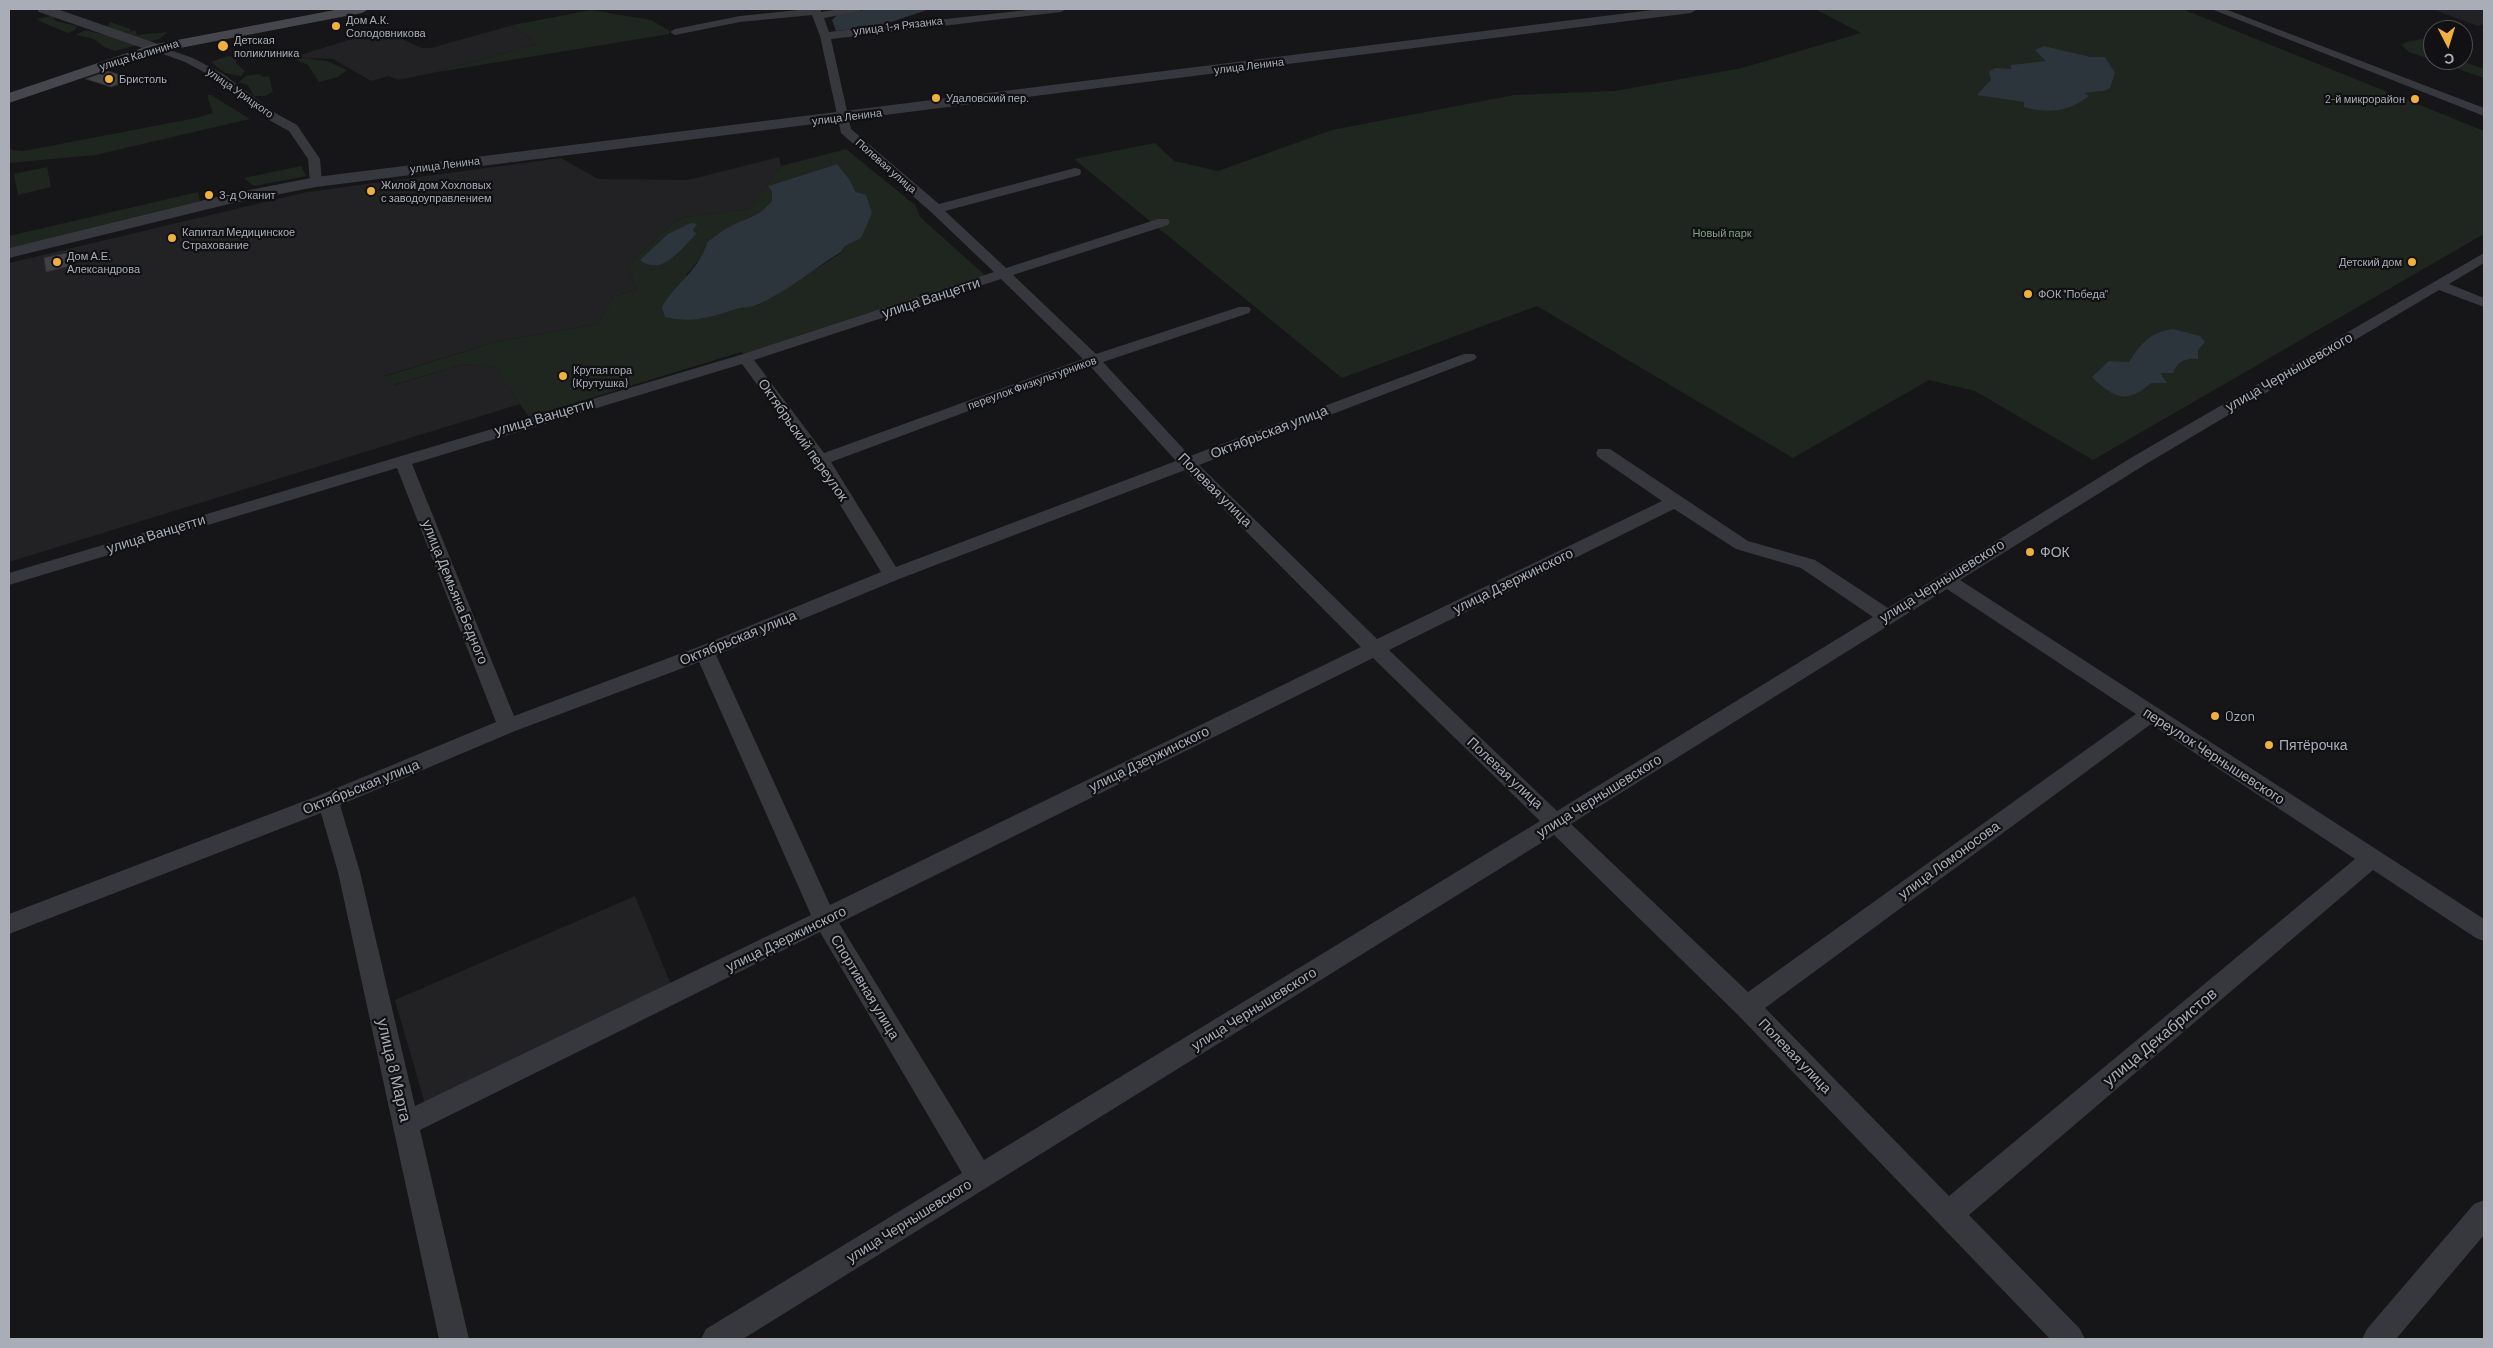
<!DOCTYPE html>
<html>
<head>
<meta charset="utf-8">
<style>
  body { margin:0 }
  #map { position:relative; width:2493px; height:1348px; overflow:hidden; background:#161618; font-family:Barlow,sans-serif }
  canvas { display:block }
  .frame { position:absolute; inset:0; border:10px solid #a8adb8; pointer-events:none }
  .north { position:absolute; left:2423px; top:20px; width:50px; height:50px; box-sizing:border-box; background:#111113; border:1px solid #4d4f55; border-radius:50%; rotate:175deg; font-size:14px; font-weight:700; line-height:20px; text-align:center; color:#a8adb8 }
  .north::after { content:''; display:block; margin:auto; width:18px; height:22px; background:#f2b134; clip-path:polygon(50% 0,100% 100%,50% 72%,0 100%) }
</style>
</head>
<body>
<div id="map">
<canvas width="2493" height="1348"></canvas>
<div class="frame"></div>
<div class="north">С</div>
</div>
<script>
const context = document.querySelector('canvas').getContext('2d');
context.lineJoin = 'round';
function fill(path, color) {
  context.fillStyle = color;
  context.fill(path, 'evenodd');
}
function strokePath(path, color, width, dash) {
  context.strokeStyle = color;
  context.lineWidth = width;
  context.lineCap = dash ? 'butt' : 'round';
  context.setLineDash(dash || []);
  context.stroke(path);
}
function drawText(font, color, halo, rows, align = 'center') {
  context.font = font + ' Barlow,sans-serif';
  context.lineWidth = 4.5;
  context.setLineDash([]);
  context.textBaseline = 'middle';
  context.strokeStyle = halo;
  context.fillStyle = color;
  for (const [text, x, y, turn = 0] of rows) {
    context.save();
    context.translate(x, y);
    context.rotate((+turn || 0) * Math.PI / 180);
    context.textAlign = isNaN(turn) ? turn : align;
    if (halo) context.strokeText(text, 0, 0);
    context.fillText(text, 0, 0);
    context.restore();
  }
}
fill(new Path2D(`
  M2432 9H2484V24L2478 26Z
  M513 25 537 44 432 73 398 80 389 76 371 81 333 59 307 58 297 56 381 30 422 48H431Z
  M779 157 781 166 749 209 684 217 673 223 628 265 637 290 614 296 598 324 499 341 384 376 390 378 394 385 464 364 494 367 520 404 9 562V263L307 192 561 158 598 179 688 180Z
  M635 896 671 985 425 1104 395 1000Z`), '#222225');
fill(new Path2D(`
  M1823 9H2182L2484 131V234L2093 460 1975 391 1929 380 1793 458 1537 306 1342 378 1074 159 1155 143 1174 161 1218 171 1332 130 1514 95 1615 91 1742 68 1861 33 1817 10Z
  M591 10 651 20 670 31 669 34 432 73 537 44 513 25Z
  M52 16 56 21 77 26 75 30 68 33C59 29 43 24 37 19Z
  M110 22 131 29 129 32 135 30 137 35 168 32 159 39 147 42 125 33 128 31 122 32 107 28Z
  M85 30 141 44 115 51 104 47 94 39 76 35Z
  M2433 37V60H2459L2484 69V78L2409 52 2401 45 2407 42Z
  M228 56 236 57V63L245 71 241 76 225 73 211 62Z
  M296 57 327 61 347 70 338 77 319 82 308 65 293 58Z
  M260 74 262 77 269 76 273 92 265 96H254L248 85 239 82 246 76Z
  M207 95H211L250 119 95 155 9 163V146L12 150 24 151 196 118 213 113Z
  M846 149 915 205 920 217 988 278 744 354 741 352 529 417 494 367 464 364 393 385 390 378 383 377 499 341 598 324 614 296 637 290 628 265 673 223 684 217 749 209 781 166ZM837 164 872 213 860 238 845 246 841 253 758 305 736 309 686 275 704 254 707 242C713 238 720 232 727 228 746 217 755 220 772 201V192L768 186Z
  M301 166 306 176 254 186 244 178Z
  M47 167 51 187 18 195 14 174Z
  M198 192 200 201 9 248V236Z`), '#1e261f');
fill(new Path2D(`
  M869 9H930L876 27 836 31 832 20 837 15Z
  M2044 46 2090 57H2105L2115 73 2110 88 2104 91 2084 93 2089 96C2068 112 2049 114 2024 107V102L1977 95 1991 80 1989 72 1995 68 2011 69V65L2046 61 2035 50Z
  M837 164 849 179 856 192 866 195 872 213 861 238 845 246 841 252C813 269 789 290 759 304 751 308 741 307 733 310 707 318 693 323 665 317L662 307C674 285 702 267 707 242 713 238 720 232 727 228 746 217 755 220 772 201V192L768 186Z
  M691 223 697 224 693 230 696 234C681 249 662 277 640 260L668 234Z
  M2173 329 2200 336 2205 342 2198 350V359C2185 358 2178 361 2173 373H2160L2167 383H2151C2127 404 2114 399 2092 377L2109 361 2129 362C2141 343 2151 332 2173 329Z`), '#2c353c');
const building = new Path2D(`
  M108 71 133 79 111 87 86 79Z
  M68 253 70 266 46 272 44 258Z`);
fill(building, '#404145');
strokePath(building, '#303034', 1);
fill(new Path2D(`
  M808 9H821V12L840 9H861L860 11 824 18 829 32 1036 9H1066L1061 12 831 39 851 129 939 204 1075 168 1080 169 1081 172 1080 175 945 211 1006 268 1158 219H1168L1170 222 1168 225 1013 275 1096 354 1239 307H1249L1251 310 1249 313 1103 362 1190 456 1464 354H1474L1477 357 1474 360 1199 465 1377 639 1662 501 1598 457 1596 453 1598 449H1610L1748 541 1815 560 1888 608 2134 456 2484 253V263L2449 284 2484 298V307L2439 290 2146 464 1960 580 2484 919V941L2476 938 2373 870 1969 1215 2080 1329 2085 1339H2050L1738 1015 1554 835 743 1339H701L706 1329 962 1173 820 932 420 1130 469 1339H439L338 872 321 813 9 934V914L320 795 496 722 397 468 9 585V573L740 355 994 272 931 212 841 133 820 36 812 15 740 22 675 35 670 32 675 29 740 16ZM1001 279 1083 359 824 453 754 360ZM742 364 814 462 881 572 698 647 514 716 412 464ZM1090 366 1176 461 896 567 831 462ZM1185 470 1361 647 830 905 716 655 899 579ZM1674 509 1736 549 1801 568 1873 617 1557 811 1389 650ZM1947 589 2136 714 1748 992 1571 824ZM1373 658 1540 821 984 1160 839 923ZM699 662 811 915 415 1106 360 872 340 805 515 731ZM2151 724 2355 859 1949 1196 1765 1008Z
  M2211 9H2225L2484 108V116Z
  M156 45 193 58 223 74 277 114 297 125 320 159 322 182 321 185 316 186 310 182 308 159 289 131 269 120 215 78 185 62 152 50V46Z
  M2484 1200V1235L2396 1339H2362L2367 1329 2474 1204Z`), '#37383d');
fill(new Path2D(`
  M37 9H57L161 45 163 48 161 51H151L39 12Z
  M1660 9H1698L1691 13 316 187 229 204 9 258V248L229 194 316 177Z`), '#37383d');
fill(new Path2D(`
  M340 9H369L362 13 159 52 9 103V93L151 45Z`), '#45474d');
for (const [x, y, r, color] of [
  [336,26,5,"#f2b134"],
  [223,46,6,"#f2b134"],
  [109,79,5,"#f2b134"],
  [936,98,5,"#f2b134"],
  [2415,99,5,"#f2b134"],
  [371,191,5,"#f2b134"],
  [209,195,5,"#f2b134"],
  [172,238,5,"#f2b134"],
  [57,262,5,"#f2b134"],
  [2412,262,5,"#f2b134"],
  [2028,294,5,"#f2b134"],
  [563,376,5,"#f2b134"],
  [2030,552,5,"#f2b134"],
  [2215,716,5,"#f2b134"],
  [2269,745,5,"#f2b134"]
]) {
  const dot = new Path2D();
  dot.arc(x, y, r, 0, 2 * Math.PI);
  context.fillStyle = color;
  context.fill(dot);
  strokePath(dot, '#111113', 2);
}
drawText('11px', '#a8adb8', '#111113', [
  ["Дом А.К.",346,20],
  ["Солодовникова",346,33],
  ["Детская",234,40],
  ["поликлиника",234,53],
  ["Бристоль",119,79],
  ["Удаловский пер.",946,98],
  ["2-й микрорайон",2405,99,"right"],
  ["Жилой дом Хохловых",381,185],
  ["с заводоуправлением",381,198],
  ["З-д Оканит",219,195],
  ["Капитал Медицинское",182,232],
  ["Страхование",182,245],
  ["Дом А.Е.",67,256],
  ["Александрова",67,269],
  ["Детский дом",2402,262,"right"],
  ["ФОК \"Победа\"",2038,294],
  ["Крутая гора",573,370],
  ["(Крутушка)",573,383]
], 'left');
drawText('11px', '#a8adb8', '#111113', [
  ["улица 1-я Рязанка",898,26,-7],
  ["улица Калинина",139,55,-17],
  ["улица Ленина",1249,66,-7],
  ["улица Урицкого",240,93,35],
  ["улица Ленина",847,117,-7],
  ["улица Ленина",445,165,-7],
  ["Полевая улица",886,166,41],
  ["переулок Физкультурников",1032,383,-20]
]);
drawText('11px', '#7fa381', '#111113', [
  ["Новый парк",1722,233]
]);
drawText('14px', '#a8adb8', '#111113', [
  ["улица Ванцетти",931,298,-18],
  ["улица Чернышевского",2289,372,-30],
  ["улица Ванцетти",544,417,-16],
  ["Октябрьская улица",1269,432,-21],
  ["Октябрьский переулок",803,440,55],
  ["Полевая улица",1215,490,45],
  ["улица Ванцетти",156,534,-17],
  ["улица Дзержинского",1513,581,-26],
  ["улица Чернышевского",1942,581,-32],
  ["улица Демьяна Бедного",455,592,68],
  ["Октябрьская улица",738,638,-22],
  ["переулок Чернышевского",2214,756,33],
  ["улица Дзержинского",1149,759,-26],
  ["Полевая улица",1505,773,43],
  ["Октябрьская улица",361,787,-22],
  ["улица Чернышевского",1599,796,-32],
  ["улица Ломоносова",1949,860,-36],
  ["улица Дзержинского",786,939,-26],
  ["Спортивная улица",865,987,59],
  ["улица Чернышевского",1254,1009,-32],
  ["Полевая улица",1795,1056,46],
  ["улица Чернышевского",909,1221,-32]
]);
drawText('14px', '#a8adb8', '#111113', [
  ["ФОК",2040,552],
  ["Ozon",2225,716],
  ["Пятёрочка",2279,745]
], 'left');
drawText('16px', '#a8adb8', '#111113', [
  ["улица Декабристов",2160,1037,-40],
  ["улица 8 Марта",394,1070,77]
]);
</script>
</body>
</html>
